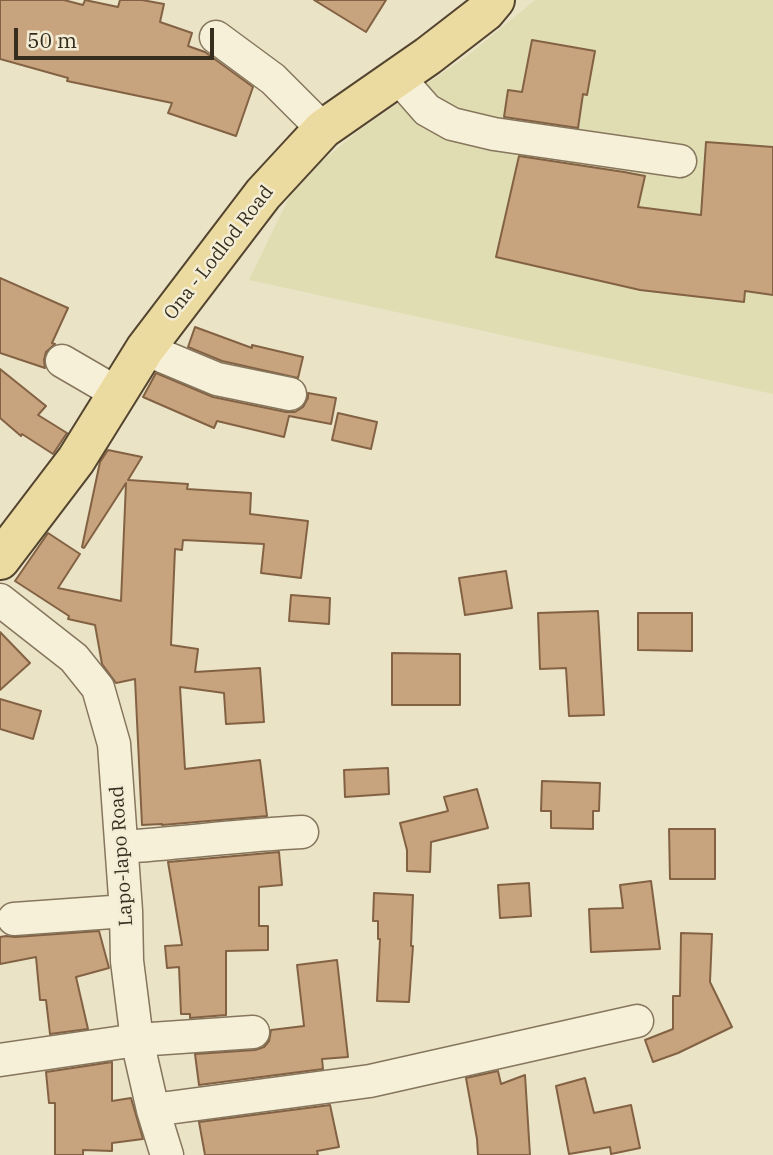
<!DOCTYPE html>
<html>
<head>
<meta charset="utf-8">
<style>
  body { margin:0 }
  #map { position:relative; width:773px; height:1155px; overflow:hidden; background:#ebe3c6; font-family:"IBM Plex Serif",serif }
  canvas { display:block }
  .scale { position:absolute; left:14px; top:28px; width:200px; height:32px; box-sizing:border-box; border:4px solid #362d1f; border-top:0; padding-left:9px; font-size:21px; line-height:24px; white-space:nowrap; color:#362d1f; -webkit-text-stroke:5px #f3edd5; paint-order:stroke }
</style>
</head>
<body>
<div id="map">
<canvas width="773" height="1155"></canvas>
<div class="scale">50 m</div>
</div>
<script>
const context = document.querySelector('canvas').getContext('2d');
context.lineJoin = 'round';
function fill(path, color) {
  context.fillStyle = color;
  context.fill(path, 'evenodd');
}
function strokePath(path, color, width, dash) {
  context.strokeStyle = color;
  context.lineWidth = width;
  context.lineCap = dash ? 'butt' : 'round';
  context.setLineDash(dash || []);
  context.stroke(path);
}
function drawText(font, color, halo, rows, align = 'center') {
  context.font = font + ' "IBM Plex Serif",serif';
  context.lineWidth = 5;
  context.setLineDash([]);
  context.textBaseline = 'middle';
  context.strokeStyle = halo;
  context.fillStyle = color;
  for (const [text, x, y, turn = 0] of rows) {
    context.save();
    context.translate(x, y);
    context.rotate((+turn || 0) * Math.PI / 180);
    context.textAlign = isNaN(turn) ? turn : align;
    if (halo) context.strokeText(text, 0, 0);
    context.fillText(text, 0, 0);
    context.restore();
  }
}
fill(new Path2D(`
  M535 0H773V394L249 280 296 183 362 128 467 56Z`), '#e0ddb3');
const building = new Path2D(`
  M0 0H64L83 5 85 0 118 7 120 0H142L164 4 160 22 192 33 188 46 205 52 253 87 236 136 168 113 172 103 67 81 68 78 0 59Z
  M314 0H386L366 32Z
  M532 40 595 51 587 95 583 94 578 128 504 117 508 90 522 92Z
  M706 142 773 147V295L745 291 744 302 640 290 496 257 519 156 624 172 645 176 638 207 701 215Z
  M0 278 68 308 52 343 55 344 46 352 44 360 45 368 0 353Z
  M195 327 252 348V345L303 357 298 378 222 361 188 347Z
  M0 369 46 406 38 415 67 433 53 454 22 434 21 436 0 418Z
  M156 373 213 397 286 412H295L303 407 308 398V393L336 398 331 424 289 416 284 437 217 421 214 428 143 397Z
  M338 413 377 422 371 449 332 440Z
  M108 450 142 457 128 480 188 484 187 489 251 493 250 514 308 521 301 578 261 573 264 544 183 540 182 550 175 549 171 645 198 649 195 672 260 668 264 722 226 724 224 693 180 687 185 769 260 760 267 816 162 825V824L142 825 135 679 116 683 102 664 95 625 68 619 69 616 15 581 48 533 80 554 58 588 121 601 126 483 84 548 82 547 100 462Z
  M506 571 512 608 465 615 459 578Z
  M291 595 330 598 329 624 289 621Z
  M598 611 604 715 569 716 566 668 540 669 538 613Z
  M638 613H692V651L638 650Z
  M0 632 30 663 0 690Z
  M392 653 460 654V705H392Z
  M0 699 41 711 33 739 0 729Z
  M388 768 389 794 345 797 344 770Z
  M542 781 600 783 599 811H593V829L551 828V811H541Z
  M477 789 488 828 431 842 430 872 407 871V850L400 823 448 811 444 797Z
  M669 829H715V879H670Z
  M279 852 282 885 259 887V926H268V950L226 951V1015L190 1018V1014H181L179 967 167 968 165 946 182 945 168 862Z
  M651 881 660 949 591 952 589 909 623 908 620 885Z
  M529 883 531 916 500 918 498 885Z
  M374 893 413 895 411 946H413L409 1002 377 1001 380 939H378V921H373Z
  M99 931 109 968 76 977 88 1029 50 1034 46 1000H40L36 957 0 964V937L6 936 15 937Z
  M681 933 712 934 710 982 732 1027 678 1053 653 1062 645 1040 673 1029V996H680Z
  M337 960 348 1057 322 1059 323 1069 199 1085 195 1054 255 1050 264 1047 269 1041 271 1030 304 1026 297 965Z
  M112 1062V1101L131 1098 143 1139 112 1143V1151L83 1150V1155H55V1103H49L46 1072Z
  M498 1071 501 1084 525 1075 530 1155H478L477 1139 466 1078Z
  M585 1078 594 1113 631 1105 640 1148 611 1154 610 1147 569 1154 556 1086Z
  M330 1105 339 1147 317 1151 318 1155H205L199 1122Z`);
fill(building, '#c7a37e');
strokePath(building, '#836244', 2);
const minor = new Path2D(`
  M216 37 273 79 323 129
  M398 77 427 110 452 124 494 134 680 161
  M145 349 217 379 290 394
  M62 361 117 393
  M0 600 74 658 98 688 114 744 126 911 127 961 137 1040 153 1110 167 1155
  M122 847C182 843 242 835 302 832
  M14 919 126 911
  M0 1060 137 1040 253 1032
  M153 1110 370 1081 637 1021`);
const major = new Path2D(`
  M0 560 76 460 145 349 263 194 323 129 428 56 485 12 495 0`);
strokePath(minor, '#85765d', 35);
strokePath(major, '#534430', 42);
strokePath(minor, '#f7f0d8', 32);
strokePath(major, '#ecdba0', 38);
drawText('19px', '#362d1f', '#f3edd5', [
  ["Ona - Lodlod Road",219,253,-52],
  ["Lapo-lapo Road",122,856,-94]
]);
</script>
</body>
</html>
